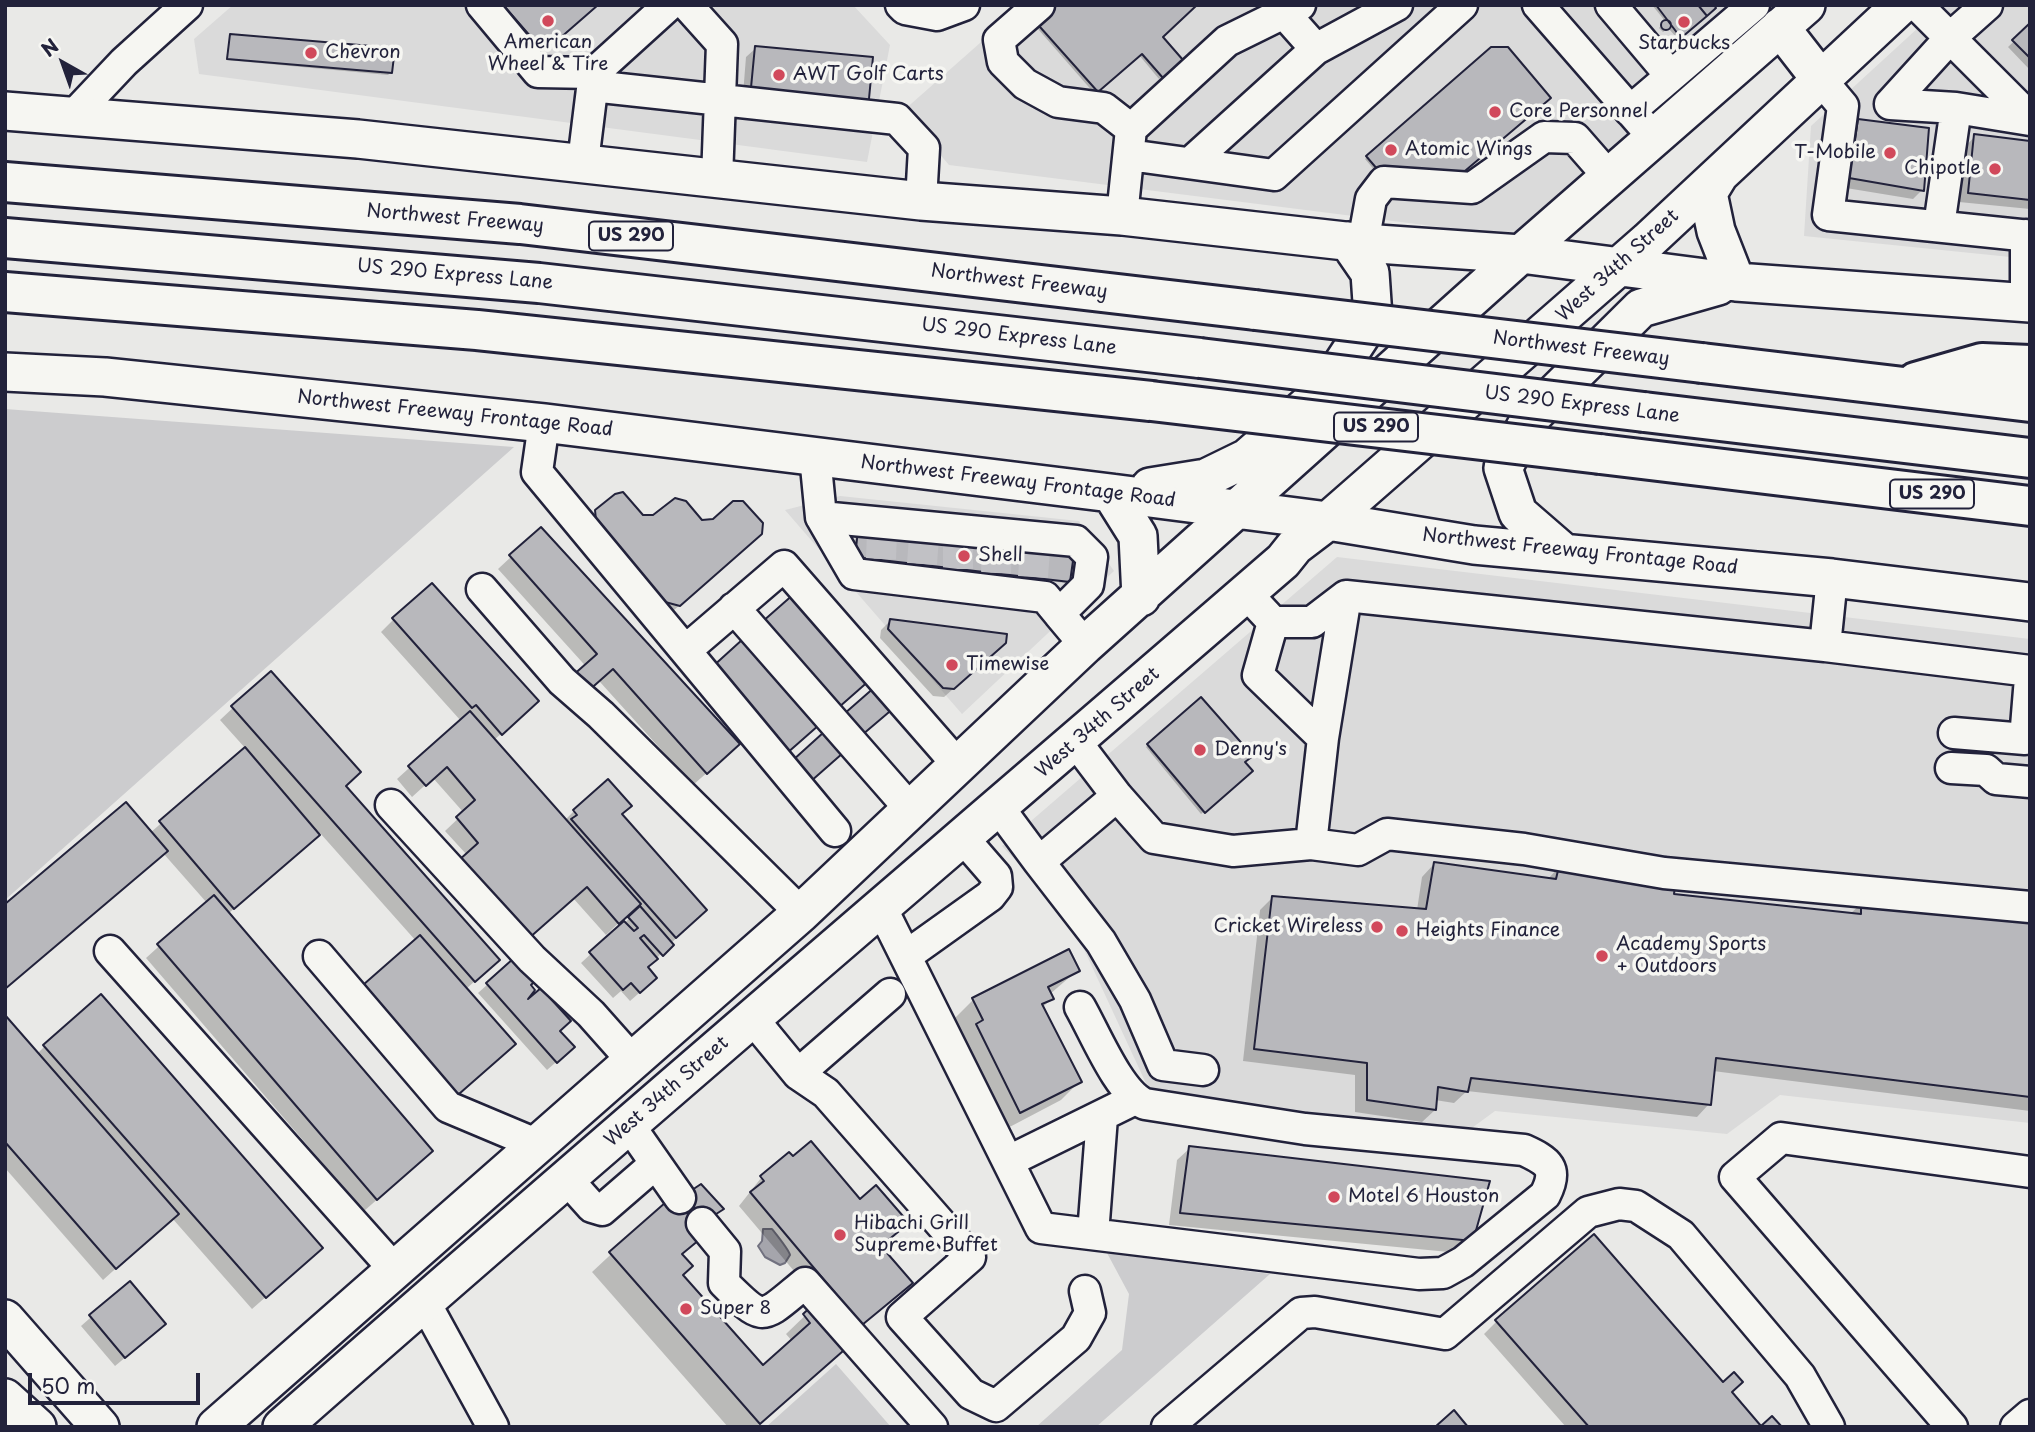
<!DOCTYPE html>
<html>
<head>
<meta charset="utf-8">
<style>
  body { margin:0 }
  #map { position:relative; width:2035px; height:1432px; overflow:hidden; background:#e9e9e7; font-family:"Playpen Sans",sans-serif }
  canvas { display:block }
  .frame { position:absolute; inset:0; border:7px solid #22223b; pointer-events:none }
  .north { position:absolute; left:28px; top:28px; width:70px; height:70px; -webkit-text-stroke:5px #f6f6f2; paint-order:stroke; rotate:320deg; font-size:19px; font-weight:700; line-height:28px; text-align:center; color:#22223b }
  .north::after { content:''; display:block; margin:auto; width:24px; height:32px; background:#22223b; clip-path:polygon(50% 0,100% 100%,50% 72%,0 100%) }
  .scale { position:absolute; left:28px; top:1373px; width:172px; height:32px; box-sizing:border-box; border:4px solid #22223b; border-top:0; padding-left:9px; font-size:21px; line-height:24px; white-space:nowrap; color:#22223b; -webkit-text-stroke:5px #f6f6f2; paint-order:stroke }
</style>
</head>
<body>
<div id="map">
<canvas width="2035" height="1432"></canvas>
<div class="frame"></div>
<div class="north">N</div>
<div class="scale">50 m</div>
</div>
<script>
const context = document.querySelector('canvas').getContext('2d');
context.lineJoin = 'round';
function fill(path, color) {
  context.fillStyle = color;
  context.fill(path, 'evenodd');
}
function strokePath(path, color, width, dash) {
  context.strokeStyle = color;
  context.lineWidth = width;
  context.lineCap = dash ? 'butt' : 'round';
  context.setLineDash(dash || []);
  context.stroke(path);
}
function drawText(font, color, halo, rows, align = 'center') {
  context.font = font + ' "Playpen Sans",sans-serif';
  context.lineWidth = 7;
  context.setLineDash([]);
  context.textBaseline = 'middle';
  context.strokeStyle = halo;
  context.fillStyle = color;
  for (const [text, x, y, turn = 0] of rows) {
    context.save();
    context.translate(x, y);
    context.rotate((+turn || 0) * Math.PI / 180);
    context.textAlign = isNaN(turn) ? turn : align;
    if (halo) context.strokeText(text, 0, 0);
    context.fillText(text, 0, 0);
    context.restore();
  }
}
fill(new Path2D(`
  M233 5H853L890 45 867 162 199 74 194 39Z
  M1023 5H1775L1515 232 1472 231 949 165 903 111Z
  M1943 5H2030V259L1804 236 1811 126Z
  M840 496 1079 521 1114 571 962 714 785 510Z
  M1337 557 2030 639V1123L1780 1095 1727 1134 1495 1111 1465 1133 1150 1092 1082 945 1048 895 1002 846Z`), '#dadada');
fill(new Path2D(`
  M5 409 514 447 5 900Z
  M1107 1253 1270 1274 1096 1427H1036L1122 1350 1129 1294Z
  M836 1364 891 1427H766Z`), '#ccccce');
const water = new Path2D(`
  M763 1229H772C776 1234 789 1250 790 1255L785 1263 780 1265 765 1257 758 1246 762 1241Z`);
fill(water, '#a5a5ac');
strokePath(water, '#71717f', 2);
fill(new Path2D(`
  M480 5H597L545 51 518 49Z
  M1652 5H1711L1714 8 1678 39 1668 28 1663 32 1659 28 1665 21Z
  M1031 21 1161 37 1178 62 1159 79 1139 55 1094 93Z
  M2030 26V70L2008 47Z
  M230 35 391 72 388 75 226 60Z
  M756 48 871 59 742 107 746 57Z
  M1492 48 1376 172 1365 159Z
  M1858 121 1922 190 1913 199 1840 187 1849 130Z
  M1975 136 2030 142V209L1959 202 1966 146Z
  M597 511 702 521 748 546 666 617 584 524Z
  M541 529 726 756 693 785 498 569Z
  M856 534 1069 581 1066 583 853 559Z
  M394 619 525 713 494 740 565 820 574 811 620 815 692 922 647 968 646 987 630 1001 621 991 613 998 581 963 633 915 630 912 606 935 573 898 467 855 445 831 464 813 433 778 412 797 397 779 461 721 381 632Z
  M890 621 995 652 944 697 933 696 880 638 881 630Z
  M270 673 344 786 485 972 466 989 416 941 320 833 228 914 419 1163 364 1211 146 958 207 903 163 853 5 989V906L150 833 246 749 220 720Z
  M1201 699 1250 771 1201 814 1146 747Z
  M1434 864 1547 880 1559 867 1672 895 1850 914 1862 903 2030 922V1111L1713 1071 1709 1104 1697 1117 1467 1091 1454 1103 1435 1100V1110L1422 1122 1355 1112V1075L1243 1061 1260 910 1272 898 1417 910 1422 877Z
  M1078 970 1050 994 1052 998 1042 1008 1079 1082 1061 1100 1002 1131 958 1044 965 1038 955 1018 973 1000Z
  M488 984 558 1031 563 1056 547 1070 478 993Z
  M5 1017 37 1054 45 1046 308 1260 252 1309 172 1218 103 1280 5 1168Z
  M1190 1148 1471 1240 1459 1253 1169 1225 1177 1160Z
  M761 1178 860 1201 894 1235 880 1247 898 1295 849 1336 739 1206Z
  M665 1204 721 1209 681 1255V1275L762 1367 792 1341 786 1334 815 1306 830 1362 756 1427H728L592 1272Z
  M130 1283 155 1333 115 1366 81 1326Z
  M1497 1321 1730 1392 1760 1427H1566L1484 1334Z`), '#0003');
const building = new Path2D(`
  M503 5H598L559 39 531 37Z
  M1053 5H1197L1163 37 1183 60 1163 78 1142 54 1098 92 1032 18Z
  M1656 5H1698L1707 16 1681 38Z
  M1698 5H1714L1716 8 1707 16Z
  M1661 25a5 5 0 1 1 10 0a5 5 0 1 1-10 0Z
  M2030 23V58L2012 40Z
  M230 34 395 48 392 73 227 59Z
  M755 46 873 57 868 109 750 98Z
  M1491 47H1508L1551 98 1459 176 1378 170 1366 156Z
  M1858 119 1929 128 1924 191 1849 178Z
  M1974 134 2030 141V200L1968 193Z
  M623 492 643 515H653L675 498 686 501 702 520 713 519 733 501H743L763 523 762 534 680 606 665 602 596 520 595 510 615 494Z
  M541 527 740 744 707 774 613 669 586 693 571 677 597 654 509 555Z
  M858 530 1074 554 1070 582 855 557Z
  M432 583 539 701 502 735 476 705 472 708 392 618Z
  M795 593 871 679 838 708 762 622Z
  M890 619 1007 634 1006 643 954 689 943 688 888 629Z
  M743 639 819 725 786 754 711 668Z
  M271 671 361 772 346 786 500 960 475 982 231 706Z
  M876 686 895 707 862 735 844 714Z
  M1201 697 1253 756 1245 762 1253 771 1205 813 1147 744Z
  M470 711 641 904 619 924 587 887 528 939 458 861 478 843 456 817 475 800 447 767 426 786 408 766Z
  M824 732 843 753 810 782 792 761Z
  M245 747 320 835 234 909 159 821Z
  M608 779 632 806 622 814 707 910 676 938 571 819 577 815 573 810Z
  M126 802 168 851 5 989V904Z
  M1434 862 1556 879 1559 866 1676 880 1674 894 1861 914V901L2030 920V1097L1716 1058 1711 1105 1471 1078 1468 1092 1438 1087 1436 1110 1367 1100V1063L1254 1049 1272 896 1426 909Z
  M214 895 433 1151 377 1200 157 944Z
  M640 906 674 945 663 956 644 935 640 938 658 959 648 967 657 978 640 993 631 983 623 990 589 952 624 921 634 931 638 928 628 917Z
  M420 935 516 1044 451 1101 355 992Z
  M1069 949 1080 971 1048 987 1054 999 1042 1004 1082 1082 1020 1113 976 1024 983 1020 972 998Z
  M514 958 535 981 531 985 535 990 528 999 541 988 571 1021 560 1031 575 1047 557 1063 486 983Z
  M101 994 323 1248 266 1298 43 1045Z
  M5 1015 179 1214 116 1269 5 1142Z
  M811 1141 860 1199 876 1185 909 1223 881 1246 913 1283 862 1325 750 1192 764 1181 760 1176 789 1152 793 1156Z
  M1189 1146 1490 1181 1473 1241 1180 1213Z
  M701 1184 724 1209 702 1223H692L688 1227 699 1240 682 1254 693 1266 683 1275 763 1365 810 1323 803 1314 815 1303 851 1344 760 1424 609 1252 666 1202 677 1214 681 1210 680 1198Z
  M1594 1234 1723 1382 1734 1372 1743 1382 1732 1392 1761 1426 1772 1416 1782 1427H1589L1495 1320Z
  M130 1281 166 1324 125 1358 89 1315Z
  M1454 1410 1468 1427H1435Z`);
fill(building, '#b8b8bc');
strokePath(building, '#22223b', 2);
strokePath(new Path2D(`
  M881 559 882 532
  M922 564 924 537
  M958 569V541
  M996 573 997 546
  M1033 577 1035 550`), '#c1c1c5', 30, [30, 15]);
const minor = new Path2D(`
  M482 5 538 72 594 73 669 5
  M687 5 722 44 717 179
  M901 5 905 9 937 15 964 5
  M1039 5 999 40 1003 62 1025 84 1058 102 1104 108 1131 129
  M1538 5 1655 139
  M1611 5 1671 76
  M1917 5 2030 118
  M1284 13 1316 49 1397 5
  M1822 81 1843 106 1828 215 2030 236
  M592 86 897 119 924 148 921 201
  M1890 104 1956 108 2030 120
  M1890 104 1951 37 1987 5
  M1630 111 1754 5
  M73 116 124 62 187 5
  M1129 155 1274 175 1462 5
  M583 162 594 73
  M1190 163 1316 49
  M1122 216 1131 129 1227 41 1300 5
  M1939 226 1956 108
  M2026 235V303
  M1363 243 1371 199 1384 182 1472 188 1544 137 1575 138 1610 178
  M544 423 537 472 835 831
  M815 456 821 517 854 574 1045 597 1059 614
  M821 517 1076 541 1092 557 1088 585 1059 614 1085 645
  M482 589 562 681 601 715 801 913
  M1246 593 1273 622H1312L1346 596 1825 646 1832 578
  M734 608 911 810
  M1273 622 1258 675 1323 738 1346 596
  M1825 646 2030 671
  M686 650 784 566 957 764
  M1954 733 2025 739 2030 678
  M1951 768 1986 770 1996 779 2030 782
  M1117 796 1154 838 1233 851 1311 844 1358 850 1387 834 1524 849 1664 873 2030 907
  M391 805 532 959 591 1014 631 1059
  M999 808 1039 862 1117 796 1076 742
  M1311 844 1323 738
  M1039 862 1101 942 1135 1000 1163 1065 1203 1070
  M881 907 1041 1228 1419 1274 1443 1273 1463 1262 1545 1195C1559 1168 1548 1161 1524 1150L1305 1129 1145 1104C1119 1093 1095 1033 1080 1007
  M110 951 394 1269
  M319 956 448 1107 536 1144
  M906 956 990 896 997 887 996 876 963 838
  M752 1018 798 1074 826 1093 970 1257 902 1317 971 1394 996 1406 1076 1338 1090 1313 1085 1291
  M798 1074 890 994
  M629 1125 680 1198
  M1009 1161 1135 1099
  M566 1178 592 1207 602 1210 654 1165
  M702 1223 725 1251 724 1283C765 1324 761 1319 805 1283L932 1427
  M1093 1234 1102 1117
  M424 1301 493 1427
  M1167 1427 1301 1313 1315 1312 1445 1334 1588 1212 1619 1204 1636 1206 1681 1235 1800 1376 1829 1427
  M1952 1427 1735 1177 1781 1138 2030 1172
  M2016 1427 2030 1415`);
const major = new Path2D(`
  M1780 27 1822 81
  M5 111 358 139 921 201 1122 216 1363 243 1521 254 1736 282 2030 303
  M1719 175 1708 193 1716 231 1736 282
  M5 372 105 377 544 423 1111 493 1328 521 1474 545 1832 578 2030 602
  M1150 487 1206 478 1247 458 1326 389 1373 317 1370 273 1348 241
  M1111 493 1138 536 1141 597
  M1563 552 1518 513 1503 468 1531 417 1641 308 1718 286
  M5 1319 100 1427
  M5 1398 37 1427
  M216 1427 801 913 1085 645 1521 254 1806 5
  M282 1427C613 1135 949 850 1283 561L1295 546 1328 521 1648 241 1901 5`);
const highway = new Path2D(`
  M5 182 520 224 1255 310
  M5 238 539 283 1200 358
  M5 292 477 330 1151 401
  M1702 363 2030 402
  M1916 382 1982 363 2030 365
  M1644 412 2030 458
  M1600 454 2030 506`);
strokePath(minor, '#22223b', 35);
strokePath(major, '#22223b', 42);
strokePath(highway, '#22223b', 44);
strokePath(minor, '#f6f6f2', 30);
strokePath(major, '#f6f6f2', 37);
strokePath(highway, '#f6f6f2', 38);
const highwayBridge = new Path2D(`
  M1255 310 1702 363
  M1200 358 1644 412
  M1151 401 1600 454`);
strokePath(highwayBridge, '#22223b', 44, []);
strokePath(highwayBridge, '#f6f6f2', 38);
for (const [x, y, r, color] of [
  [548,21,7,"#d1495b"],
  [1684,22,7,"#d1495b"],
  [311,53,7,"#d1495b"],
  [779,75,7,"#d1495b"],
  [1495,112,7,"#d1495b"],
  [1391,150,7,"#d1495b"],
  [1890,153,7,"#d1495b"],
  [1995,169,7,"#d1495b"],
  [964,556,7,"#d1495b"],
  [952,665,7,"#d1495b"],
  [1200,750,7,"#d1495b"],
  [1377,927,7,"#d1495b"],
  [1402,931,7,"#d1495b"],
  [1602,956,7,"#d1495b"],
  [1334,1197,7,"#d1495b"],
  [840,1235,7,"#d1495b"],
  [686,1309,7,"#d1495b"]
]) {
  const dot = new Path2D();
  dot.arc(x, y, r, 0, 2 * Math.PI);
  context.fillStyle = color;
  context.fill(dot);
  strokePath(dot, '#f6f6f2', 2.5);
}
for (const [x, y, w] of [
  [631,236,84],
  [1376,427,84],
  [1932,494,84]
]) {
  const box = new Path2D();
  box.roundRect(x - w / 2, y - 14.5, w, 29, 5);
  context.fillStyle = '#f6f6f2';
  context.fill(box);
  strokePath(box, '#22223b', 2);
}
drawText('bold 18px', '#22223b', null, [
  ["US 290",631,236],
  ["US 290",1376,427],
  ["US 290",1932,494]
]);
drawText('19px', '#22223b', '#f6f6f2', [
  ["American",548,43,"center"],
  ["Wheel & Tire",548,65,"center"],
  ["Starbucks",1684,44,"center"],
  ["Chevron",325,53],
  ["AWT Golf Carts",793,75],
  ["Core Personnel",1509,112],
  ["Atomic Wings",1405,150],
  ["T-Mobile",1876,153,"right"],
  ["Chipotle",1981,169,"right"],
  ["Shell",978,556],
  ["Timewise",966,665],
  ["Denny's",1214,750],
  ["Cricket Wireless",1363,927,"right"],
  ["Heights Finance",1416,931],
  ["Academy Sports",1616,945],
  ["+ Outdoors",1616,967],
  ["Motel 6 Houston",1348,1197],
  ["Hibachi Grill",854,1224],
  ["Supreme Buffet",854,1246],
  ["Super 8",700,1309]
], 'left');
drawText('19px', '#22223b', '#f6f6f2', [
  ["Northwest Freeway",455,219,5],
  ["West 34th Street",1618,266,-42],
  ["US 290 Express Lane",455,275,5],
  ["Northwest Freeway",1019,282,7],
  ["US 290 Express Lane",1019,337,7],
  ["Northwest Freeway",1581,349,7],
  ["US 290 Express Lane",1582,405,7],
  ["Northwest Freeway Frontage Road",455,414,6],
  ["Northwest Freeway Frontage Road",1018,482,7],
  ["Northwest Freeway Frontage Road",1580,552,6],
  ["West 34th Street",1098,723,-41],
  ["West 34th Street",667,1092,-41]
]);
</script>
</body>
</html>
